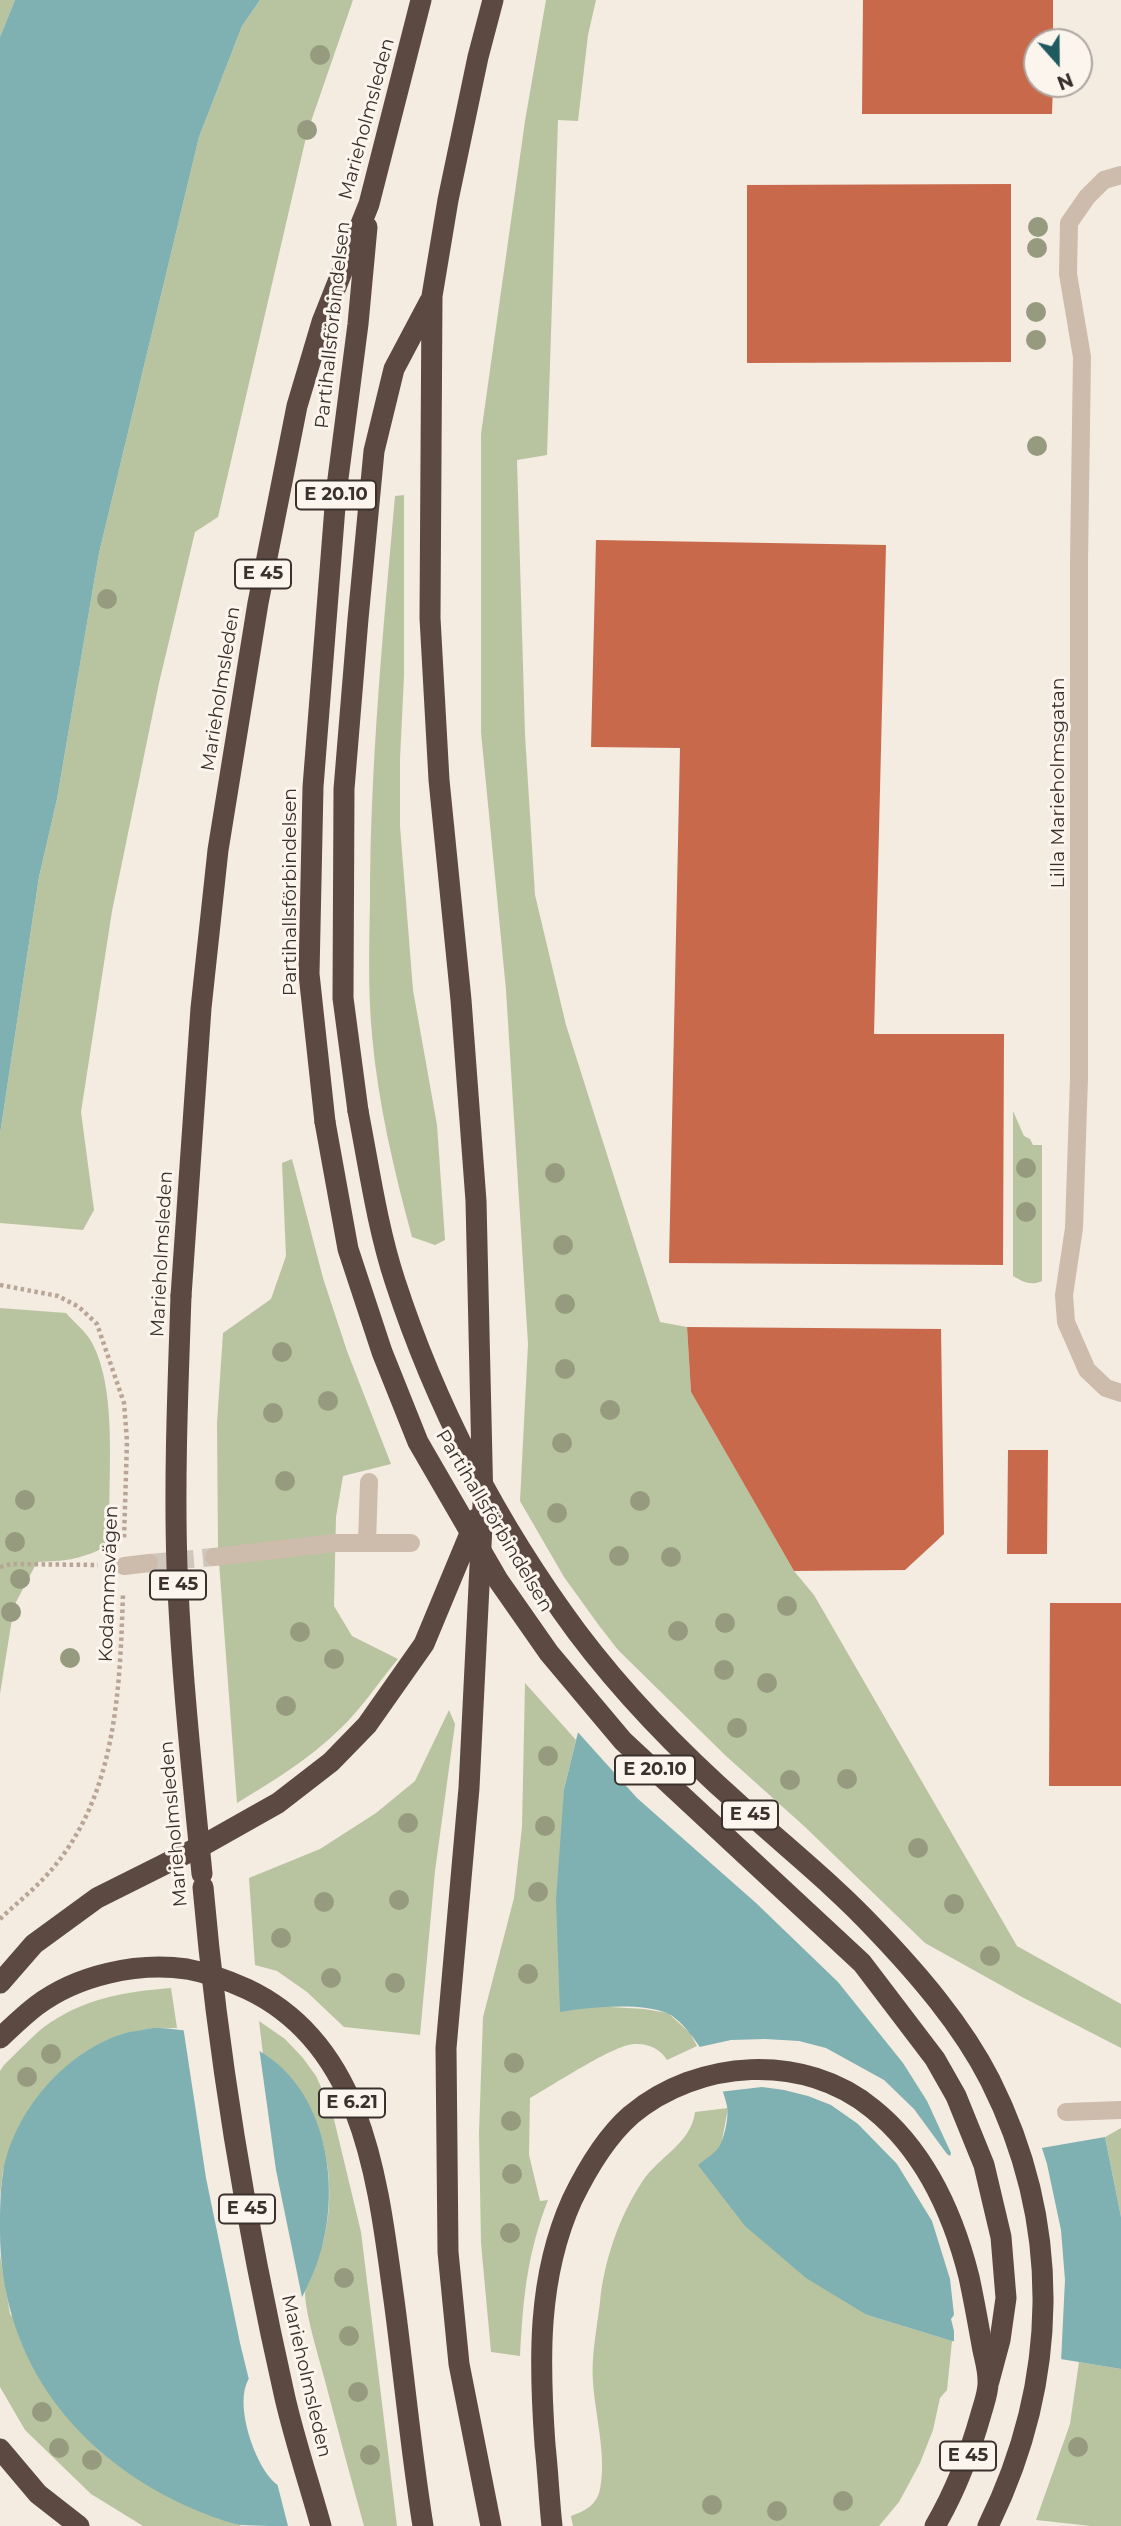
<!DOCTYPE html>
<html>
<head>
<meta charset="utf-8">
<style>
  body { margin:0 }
  #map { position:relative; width:1121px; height:2526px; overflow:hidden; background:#f4ebe1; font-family:Montserrat,sans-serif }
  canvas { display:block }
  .north { position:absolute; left:1023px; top:28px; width:70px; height:70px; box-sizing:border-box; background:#fbf5ee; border:2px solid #aea6a0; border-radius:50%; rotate:159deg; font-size:19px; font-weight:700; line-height:28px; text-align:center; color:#3b302b }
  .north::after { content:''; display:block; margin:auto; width:24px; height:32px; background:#1f5a5e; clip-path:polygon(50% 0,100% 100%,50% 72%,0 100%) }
</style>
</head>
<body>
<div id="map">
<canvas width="1121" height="2526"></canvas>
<div class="north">N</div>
</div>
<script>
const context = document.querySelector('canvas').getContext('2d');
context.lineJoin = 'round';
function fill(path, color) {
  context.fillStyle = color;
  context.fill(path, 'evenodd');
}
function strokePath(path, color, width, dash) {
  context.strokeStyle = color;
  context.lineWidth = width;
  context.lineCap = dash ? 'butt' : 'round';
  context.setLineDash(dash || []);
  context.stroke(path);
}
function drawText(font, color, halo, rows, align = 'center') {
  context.font = font + ' Montserrat,sans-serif';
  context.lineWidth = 6;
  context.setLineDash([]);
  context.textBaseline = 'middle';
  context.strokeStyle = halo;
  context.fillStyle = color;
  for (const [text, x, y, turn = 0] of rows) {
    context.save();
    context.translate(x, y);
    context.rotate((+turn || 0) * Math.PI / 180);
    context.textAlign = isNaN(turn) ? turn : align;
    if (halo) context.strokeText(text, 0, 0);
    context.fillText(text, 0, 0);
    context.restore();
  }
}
fill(new Path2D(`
  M0 0H15L0 37Z
  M260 0H353L307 133 218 517 195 532 159 683 112 911 81 1112 94 1210 83 1230 0 1223V1134L39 877 57 799 99 553 199 137 242 26Z
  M546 0H596L588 35 578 121 558 120 547 455 517 460 525 735 535 895 566 1025 660 1322 687 1327 691 1392 794 1571 814 1595 1017 1946 1121 2004V2048L1022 1997 925 1943 804 1826 726 1756 613 1645 564 1577 520 1501 528 1344 506 990 481 732V434L525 121Z
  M404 495V676L400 759V826L413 990 437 1125 445 1240 435 1245 412 1237C394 1171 378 1103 372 1035 368 991 369 947 370 903 370 767 383 632 395 496Z
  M1013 1111 1024 1136 1030 1139 1033 1145H1042V1281C1031 1286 1023 1282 1013 1276Z
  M292 1159 323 1278 347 1351 391 1464 343 1476 336 1517 334 1606 352 1636 398 1659C378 1683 361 1709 339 1730 308 1760 273 1781 237 1803L218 1549 217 1423 223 1333 271 1299 286 1256 282 1163Z
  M0 1308 66 1313C74 1322 85 1331 91 1341 119 1391 107 1478 110 1535L104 1548C77 1560 66 1561 37 1562L14 1606 0 1694Z
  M525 1683 576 1740 564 1789 560 2011 594 2006 644 2009 668 2013 690 2033 697 2046 667 2060C660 2048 647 2043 634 2044 613 2045 552 2086 530 2098L529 2155 540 2201 548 2200C527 2254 523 2298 520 2356L491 2352 481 2243 479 2133 483 2017 514 1898 522 1827Z
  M449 1710 455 1724 435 1871 420 2035 344 2027 307 1992 277 1971 255 1965 249 1878 320 1849 376 1813 415 1781Z
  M171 1988 177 2028H153L122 2034 91 2049 58 2075 3 2170 0 2196V2071L4 2065C17 2053 30 2038 44 2027 84 1998 123 1992 171 1988Z
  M259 2021 285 2039 303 2058 316 2076 332 2111 361 2232 397 2526H364C350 2476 337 2426 324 2377 318 2354 306 2316 305 2294 304 2287 321 2251 324 2239 340 2174 321 2092 263 2054Z
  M728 2108 721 2146 867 2315 952 2341 947 2390 940 2398 933 2430 920 2463 899 2502 879 2526H573L571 2516C585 2511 597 2505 600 2489 607 2458 595 2414 593 2382 591 2356 597 2328 600 2302 604 2261 619 2217 642 2182 659 2156 691 2144 695 2112Z
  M1121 2128V2217L1105 2137Z
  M0 2255 10 2314 176 2500 241 2526H143L91 2494 25 2430 0 2387Z
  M1079 2362 1121 2369V2526H1091L1036 2520 1070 2424Z`), '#b8c4a0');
fill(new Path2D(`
  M15 0H260L242 26 199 137 99 553 57 799 39 877 0 1134V37Z
  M603 1631 634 1682 1030 2150 1105 2137 1121 2217V2369L952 2341 867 2315 806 2278 745 2226 698 2165C705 2159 718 2152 721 2143 725 2134 729 2116 727 2106 723 2081 691 2024 667 2013 641 2002 588 2007 560 2012L556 1900 564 1789Z
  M153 2028C179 2028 229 2036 252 2047 329 2085 344 2193 316 2266 305 2294 290 2322 273 2346 266 2357 250 2373 246 2385 237 2410 254 2460 271 2479 277 2486 286 2489 291 2496 296 2505 298 2516 302 2526 283 2526 257 2526 239 2525 169 2506 99 2462 56 2404 18 2353 0 2293 0 2231 0 2211 0 2192 3 2173 13 2113 64 2053 122 2034 132 2031 143 2030 153 2028Z`), '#7fb0b2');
fill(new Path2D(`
  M601 1628 618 1650 637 1680 749 1791 886 1917 942 1982 987 2043 1032 2147 1041 2145 1047 2164 1061 2230 1065 2280 1061 2362 954 2345V2331L951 2319 954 2315 950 2279 932 2221 897 2164 858 2124 831 2105 808 2096 784 2090 762 2087 719 2092 712 2074 695 2048 731 2040 765 2039 799 2041 826 2048 884 2080 914 2109 947 2154 950 2156 951 2153 927 2101 903 2063 838 1982 756 1903 637 1798 575 1729Z
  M183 2026 251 2043 259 2047 276 2170 303 2302 278 2345 250 2384 240 2343 206 2178Z
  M276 2479 292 2491 306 2507V2526H288Z`), '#f4ebe1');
fill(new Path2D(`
  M863 0H1053V42H1037V84H1053L1052 114H862Z
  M1011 184V362L747 363V185Z
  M596 540 886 545 874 1034H1004L1003 1265 669 1263 680 748 591 747Z
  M687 1327 941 1329 944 1534 905 1570 794 1571 691 1392Z
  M1008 1450H1048L1047 1554H1007Z
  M1050 1603H1121V1786H1049Z`), '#c8694b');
strokePath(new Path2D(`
  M149 1563 214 1557`), '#cfc6bd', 18, [18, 9]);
strokePath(new Path2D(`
  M0 1285 58 1296 79 1307 97 1324 124 1403 127 1441 124 1539
  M0 1567 11 1564 98 1565
  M0 1919C19 1901 41 1884 57 1863 117 1788 120 1685 123 1593`), '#b9a596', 4.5, [3.5, 3.5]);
strokePath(new Path2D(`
  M1121 175 1104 180 1087 197 1069 223 1068 274 1082 357 1079 561V1078L1074 1228 1064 1295 1066 1322 1087 1370 1106 1388 1121 1393
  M367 1543 369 1482
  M214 1557 335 1543H411
  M124 1566 149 1563
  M1066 2112 1121 2110`), '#cdbbac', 18);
strokePath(new Path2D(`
  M358 1111 343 998 344 789 358 619 374 451 394 369 430 301
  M325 1122 309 974 313 787 336 494 358 324 367 227
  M181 1296 201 1008 218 850 258 603 297 406 322 322 369 204 421 0
  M0 1983 34 1944 97 1898 207 1843 278 1803 331 1762 367 1725 424 1644 476 1519
  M0 2038C12 2027 23 2016 36 2006 77 1975 137 1962 187 1969 209 1973 227 1980 247 1989 366 2045 378 2185 394 2300 404 2375 411 2451 423 2526
  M0 2449 38 2494 79 2526
  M491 2526 459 2364 448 2252 446 2048 469 1788 483 1505 476 1201 461 1000 439 780 430 618 432 296 448 200 478 57 493 0
  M552 2526C549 2499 548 2472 545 2445 539 2361 537 2278 572 2200 586 2171 607 2136 631 2115 698 2059 804 2052 873 2109 925 2151 953 2213 969 2277 974 2300 978 2323 982 2345 984 2357 988 2368 988 2380 989 2391 984 2403 981 2414 970 2453 956 2490 935 2526`), '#5c4a42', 21);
strokePath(new Path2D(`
  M358 1111C369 1167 377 1226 395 1281 436 1407 498 1525 577 1632 625 1696 681 1753 741 1806 786 1847 834 1885 875 1929 918 1974 962 2025 990 2080 1063 2225 1059 2382 988 2526
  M325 1122 348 1249 382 1352 418 1442 498 1580 549 1653 623 1741 862 1963 935 2059 956 2096 984 2165 1001 2237 1006 2298 1000 2340 989 2381
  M181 1296C178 1386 174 1477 177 1567 181 1669 192 1772 202 1874
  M203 1887C218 2058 247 2230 285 2398 295 2441 309 2483 321 2526`), '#5c4a42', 21);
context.fillStyle = '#969b7f';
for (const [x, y] of [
  [320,55],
  [307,130],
  [1038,227],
  [1037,248],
  [1036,312],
  [1036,340],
  [1037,446],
  [107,599],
  [1026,1168],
  [555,1173],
  [1026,1212],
  [563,1245],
  [565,1304],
  [282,1352],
  [565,1369],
  [328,1401],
  [610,1410],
  [273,1413],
  [562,1443],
  [285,1481],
  [25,1500],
  [640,1501],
  [557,1513],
  [15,1542],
  [619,1556],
  [671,1557],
  [20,1579],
  [787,1606],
  [11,1612],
  [725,1623],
  [678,1631],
  [300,1632],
  [70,1658],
  [334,1659],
  [724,1670],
  [767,1683],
  [286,1706],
  [737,1728],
  [548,1756],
  [847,1779],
  [790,1780],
  [408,1823],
  [545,1826],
  [918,1848],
  [538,1892],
  [399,1900],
  [324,1902],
  [954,1904],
  [281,1938],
  [990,1956],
  [528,1974],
  [331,1978],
  [395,1983],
  [51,2054],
  [514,2063],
  [27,2077],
  [511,2121],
  [512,2174],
  [510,2233],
  [344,2278],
  [349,2336],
  [358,2392],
  [42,2412],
  [1078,2447],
  [59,2448],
  [370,2455],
  [92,2460],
  [843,2501],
  [712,2505],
  [777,2511]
]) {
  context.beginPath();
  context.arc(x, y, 10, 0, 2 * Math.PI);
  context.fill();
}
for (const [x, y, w] of [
  [336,495,80],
  [263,574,56],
  [178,1585,56],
  [655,1770,80],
  [750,1815,56],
  [352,2103,66],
  [247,2209,56],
  [968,2456,56]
]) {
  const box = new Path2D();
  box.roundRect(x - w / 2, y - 14.5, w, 29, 5);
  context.fillStyle = '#fbf5ee';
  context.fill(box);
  strokePath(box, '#3b302b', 2);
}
drawText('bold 18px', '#3b302b', null, [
  ["E 20.10",336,495],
  ["E 45",263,574],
  ["E 45",178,1585],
  ["E 20.10",655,1770],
  ["E 45",750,1815],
  ["E 6.21",352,2103],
  ["E 45",247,2209],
  ["E 45",968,2456]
]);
drawText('19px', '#3b302b', '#fbf5ee', [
  ["Marieholmsleden",367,119,-75],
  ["Partihallsförbindelsen",333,325,-84],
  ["Marieholmsleden",221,689,-81],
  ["Lilla Marieholmsgatan",1058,783,-90],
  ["Partihallsförbindelsen",290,892,-90],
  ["Marieholmsleden",162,1254,-87],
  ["Partihallsförbindelsen",494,1521,59],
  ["Kodammsvägen",109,1584,-88],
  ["Marieholmsleden",174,1824,-95],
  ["Marieholmsleden",306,2376,77]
]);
</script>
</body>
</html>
